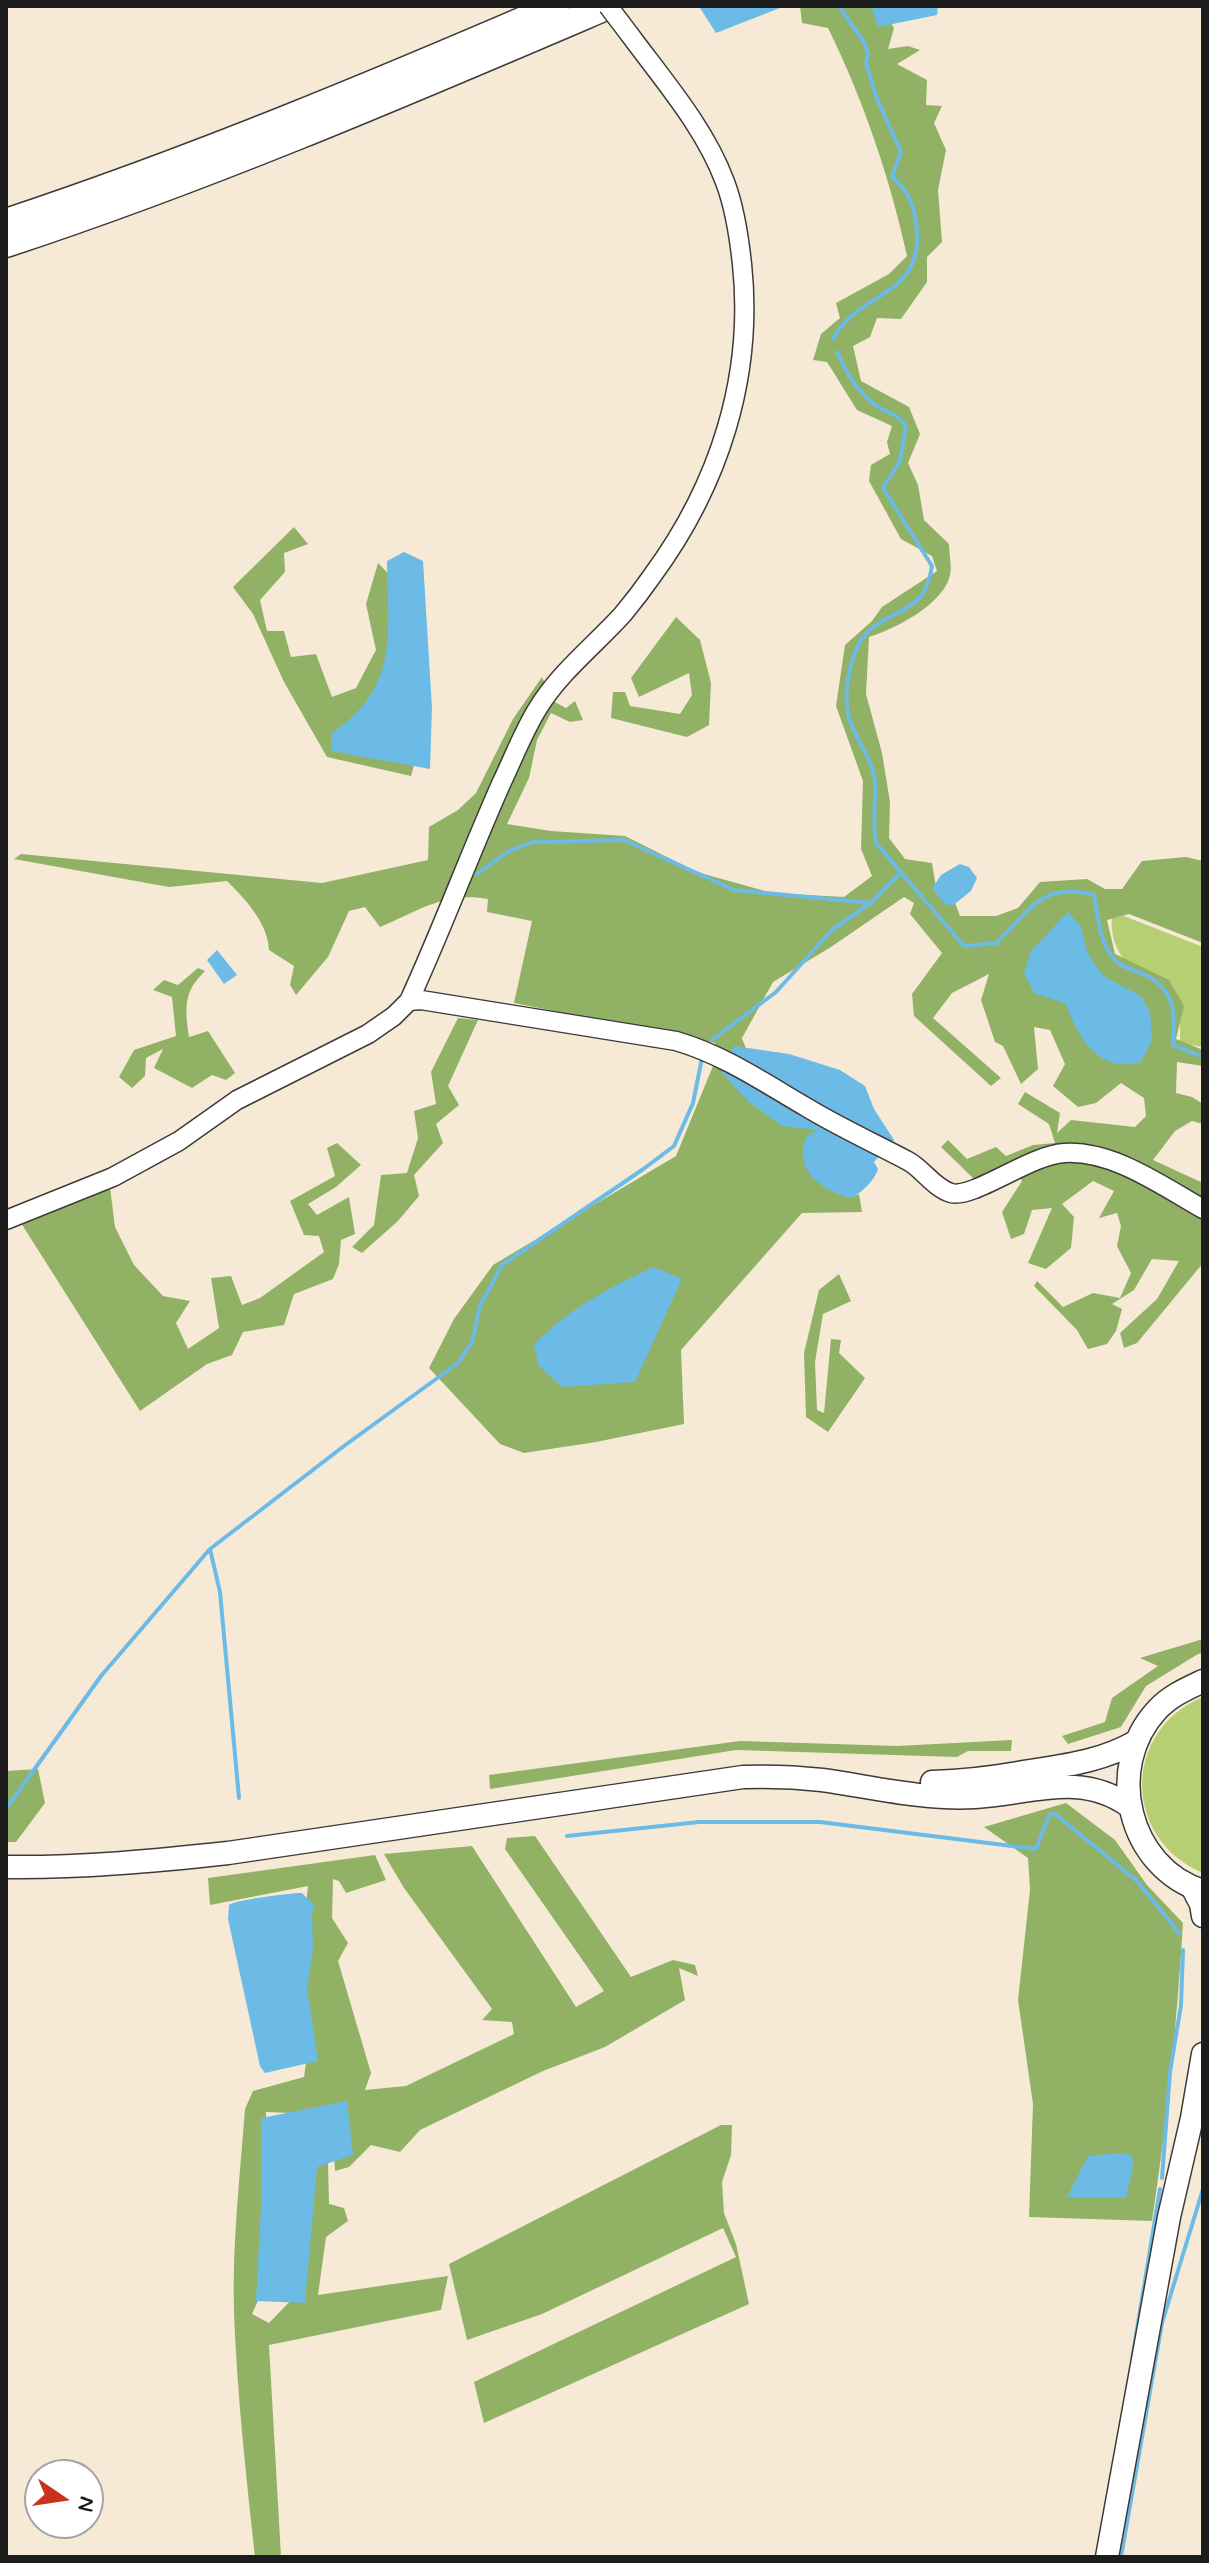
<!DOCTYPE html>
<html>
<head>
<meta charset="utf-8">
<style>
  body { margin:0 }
  #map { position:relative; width:1209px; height:2563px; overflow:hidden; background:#f6ead7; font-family:Mynerve,sans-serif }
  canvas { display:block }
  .frame { position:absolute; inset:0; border:8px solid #1c1c1c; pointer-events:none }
  .north { position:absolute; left:24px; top:2459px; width:80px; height:80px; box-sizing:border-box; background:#fff; border:2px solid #a4a4a4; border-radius:50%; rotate:103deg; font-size:22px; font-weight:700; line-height:32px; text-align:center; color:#1c1c1c }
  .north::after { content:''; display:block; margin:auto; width:28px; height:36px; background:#c8321e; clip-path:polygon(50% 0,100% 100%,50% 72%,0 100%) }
</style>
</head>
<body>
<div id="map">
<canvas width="1209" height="2563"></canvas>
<div class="frame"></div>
<div class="north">N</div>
</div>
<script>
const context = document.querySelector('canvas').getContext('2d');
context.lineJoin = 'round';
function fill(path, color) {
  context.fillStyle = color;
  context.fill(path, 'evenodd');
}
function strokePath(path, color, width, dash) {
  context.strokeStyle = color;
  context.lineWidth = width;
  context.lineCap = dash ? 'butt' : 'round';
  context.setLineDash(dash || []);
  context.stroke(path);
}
fill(new Path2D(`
  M1124 916 1203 947V1047L1180 1043V1013C1151 986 1107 960 1112 917Z
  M1203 1697V1873C1122 1839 1122 1730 1203 1697Z`), '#b7cf73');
fill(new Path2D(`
  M800 6H880L894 28 888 49 908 46 920 50 897 64 927 80 926 105 942 106 934 123 946 150 938 190 942 242 927 257V282L901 319 877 318 870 337 853 346 861 381 909 407 920 434 908 463 918 485 924 520 949 544C949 554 952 566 950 575 944 604 895 629 869 637L866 694 882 753 890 802 889 838 905 859 932 863 936 887 951 892 960 916H996L1018 908 1040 882 1087 879 1105 889H1122L1142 861 1186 857 1203 861V943L1129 914 1107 920 1115 954 1169 980 1184 1006 1176 1039 1203 1050V1066L1177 1062 1176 1093 1192 1097 1203 1104V1124L1192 1121 1175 1131 1153 1160 1203 1183V1263L1137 1343 1124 1348 1120 1333 1157 1299 1179 1261 1152 1259 1134 1290 1112 1304 1122 1309 1116 1331 1107 1344 1088 1349 1077 1330 1034 1286 1037 1281 1063 1307 1093 1293 1120 1298 1131 1273 1117 1246 1121 1226 1117 1213 1099 1218 1114 1191 1093 1181 1062 1204 1074 1217 1071 1248 1046 1269 1028 1263 1052 1208 1032 1210 1024 1234 1011 1239 1002 1212 1022 1181 1010 1161 975 1180 941 1147 948 1140 967 1159 996 1147 1006 1156 1033 1145 1055 1143 1049 1124 1018 1104 1025 1092 1060 1113 1057 1133 1071 1120 1135 1127 1146 1116 1144 1098 1121 1083 1096 1103 1078 1107 1053 1086 1065 1064 1050 1030 1034 1027 1038 1069 1021 1084 1003 1046 995 1042 981 1000 989 974 952 993 933 1018 1001 1078 991 1086 914 1016 912 994 942 953 910 914 914 903 904 897 831 947 773 982 742 1038 766 1103 820 1130 851 1198 859 1194 862 1212 802 1213 681 1350 684 1424 596 1442 524 1453 500 1444 429 1368 454 1319 493 1265 676 1156 713 1066 715 1043 514 1003 532 921 487 912 488 899C445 891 418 911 380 927L365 907 349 911 328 957 296 995 290 985 294 966 269 950C268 923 245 899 227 881L169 887 14 859 21 854 322 883 428 860 429 827 458 810 476 793 513 719 542 677 553 701 566 708 575 701 583 720 570 722 551 713 537 740 529 778 507 824 551 831 625 836 697 872 772 893 844 897 872 876 861 849 863 781 836 706 845 645 872 621 882 607 937 571 932 556 901 539 869 481 871 465 890 454 887 442 892 426 857 410 827 362 813 360 821 334 840 318 836 303 889 274 907 256C890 178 863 99 828 28L802 23Z
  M294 527 308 544 284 553 285 572 260 600 267 631H284L291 657 316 654 332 697 356 688 376 650 366 604 378 563 400 586 416 758 411 776 327 757 284 682 253 614 233 587Z
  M676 617 700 640 711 683 709 725 687 737 611 718 613 692H625L630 706 680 714 692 695 689 673 639 697 631 678Z
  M198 968 205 971C183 992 185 1008 189 1037L208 1031 235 1073 226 1080 212 1075 192 1088 154 1068 163 1049 146 1058 145 1076 132 1088 119 1077 134 1050 176 1036 172 997 153 990 164 980 178 985Z
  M458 1018 478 1020 448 1086 459 1105 436 1124 443 1143 414 1175 419 1196 398 1221 362 1253 352 1247 374 1225 381 1175 407 1173 418 1138 414 1111 436 1104 431 1072Z
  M337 1143 361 1165 336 1187 308 1204 317 1215 349 1197 355 1234 341 1240 339 1264 333 1279 294 1294 284 1325 243 1332 232 1355 207 1364 140 1411 21 1223 110 1187 115 1227 134 1265 163 1296 190 1301 176 1323 188 1349 219 1328 211 1278 231 1276 242 1305 260 1298 324 1252 319 1236 304 1235 290 1201 335 1176 327 1148Z
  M839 1274 851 1301 823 1314 815 1362 817 1410 824 1413 831 1339 841 1340 839 1353 865 1378 828 1432 806 1417 804 1353 819 1290Z
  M1203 1639V1653L1198 1654 1146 1686 1121 1727 1068 1744 1062 1736 1105 1722 1112 1698 1158 1666 1140 1658Z
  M1012 1740 1011 1751H968L957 1757 736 1750 490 1789 489 1775 740 1741 897 1746Z
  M38 1769 45 1803 16 1842H6V1771Z
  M1066 1803 1115 1840 1147 1885 1183 1923C1177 2023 1167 2122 1152 2221L1029 2217 1033 2104 1018 2000 1030 1890 1028 1858 984 1827Z
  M535 1836 631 1977 673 1960 695 1965 698 1976 679 1968 685 2000 605 2047 543 2071 420 2130 400 2152 371 2145 349 2167 335 2171 334 2154 341 2115 266 2112 269 2276 252 2314 269 2323 301 2290 311 2161 328 2163 329 2204 344 2208 348 2221 326 2237 318 2295 448 2276 441 2310 269 2345 281 2557H255C246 2475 237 2394 234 2312 232 2244 240 2176 245 2109L253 2091 304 2077 309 2041 299 1973 308 1886 210 1905 208 1878 375 1855 386 1880 346 1893 339 1881 333 1879 332 1918 348 1943 338 1961 371 2073 365 2090 406 2086 514 2034 512 2022 482 2020 492 2009 404 1888 384 1854 472 1846 576 2007 604 1991 505 1849 507 1838Z
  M721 2125H732L731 2155 722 2182 724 2213 736 2244 749 2304 484 2423 474 2382 736 2257 723 2228 542 2314 467 2340 449 2264Z`), '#91b265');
fill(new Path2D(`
  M703 6H785L716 33 700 8Z
  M871 6H938L937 15 878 27Z
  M404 552 423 561 432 708 430 769 332 751 331 734C400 687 388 635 387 561Z
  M960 864 969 867 977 878 971 891 952 906 945 904 932 889 941 875Z
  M1068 912 1081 927 1087 951 1095 965 1105 977 1141 996 1150 1012 1152 1040 1141 1062C1099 1074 1078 1038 1066 1004L1034 993 1024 973 1031 951Z
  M217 950 237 975 224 984 207 960Z
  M734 1046 789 1054 840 1070 865 1086 874 1109 894 1140 874 1162 878 1169C875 1180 862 1192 852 1198 832 1194 806 1180 803 1158 802 1152 804 1144 805 1138L817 1130 782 1126 749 1102 722 1073Z
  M654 1267 682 1279 635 1382 562 1387 539 1366 534 1345C568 1309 610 1287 654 1267Z
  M302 1893 315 1906 312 1912 313 1950 307 1988 318 2061 265 2073 260 2066 228 1919 229 1905C235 1900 290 1893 302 1893Z
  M347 2101 353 2155 317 2167 305 2303 256 2301 261 2208V2118Z
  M1118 2153 1132 2155 1133 2166 1126 2198 1067 2197 1088 2156Z`), '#6cbae6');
strokePath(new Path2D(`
  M833 339C857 291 921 299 917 232 915 207 910 193 892 176L901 152 877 99 866 63 868 54 865 44 839 6
  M837 352C847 373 856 390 874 404 885 413 898 413 906 426L900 461 883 488 932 566C926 610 900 607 872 628 851 644 843 689 848 714 853 737 873 758 875 782 876 803 872 822 876 843L964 946 997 943C1029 910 1044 881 1094 895 1098 916 1099 942 1114 959 1120 967 1132 969 1141 973 1175 987 1176 1012 1173 1045L1203 1057
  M477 874 509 851 533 842 624 840 734 890 871 903 901 872
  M712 1040 776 992 832 930 869 904
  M239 1798 220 1592 210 1549 344 1446 458 1363 472 1342 480 1306 502 1265 642 1170 674 1146 693 1103 702 1058
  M6 1809 101 1676 209 1550
  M567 1836 699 1822H820L1036 1849 1049 1815 1055 1814 1137 1881 1179 1933
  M1162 2178 1170 2072 1181 2005 1183 1950
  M1132 2360 1160 2189
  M1121 2557 1162 2323 1203 2189`), '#6cbae6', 4);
const minor = new Path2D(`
  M409 1001C442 929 469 856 501 784 513 759 523 732 538 708 561 671 594 646 623 614 633 602 643 589 652 576 719 485 754 377 742 264 739 236 735 208 725 182 705 128 664 81 630 35
  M6 1220 113 1177 179 1141 237 1100 368 1034 394 1016 409 1001 421 1000 676 1041C724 1055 763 1082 806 1107 839 1127 874 1143 908 1161 923 1169 934 1188 951 1193 973 1199 1030 1155 1064 1153 1113 1150 1162 1186 1203 1209`);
const major = new Path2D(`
  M1203 1681C1186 1689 1170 1696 1157 1710 1104 1767 1128 1868 1203 1891
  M932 1782C962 1781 989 1778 1018 1773 1060 1766 1099 1763 1137 1741
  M6 1867C80 1868 154 1861 228 1853L743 1777C770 1776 796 1777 822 1780 872 1787 924 1800 975 1797 1030 1794 1080 1771 1129 1806
  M1192 1887 1201 1904 1203 1916
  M1107 2557 1169 2217 1192 2118 1203 2054`);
const highway = new Path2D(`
  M6 222C193 160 375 84 556 6
  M6 244C212 176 409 91 608 6`);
strokePath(minor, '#3d3b38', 21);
strokePath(major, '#3d3b38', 25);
strokePath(highway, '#3d3b38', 29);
strokePath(minor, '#fff', 18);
strokePath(major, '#fff', 22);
strokePath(highway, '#fff', 26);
const minorBridge = new Path2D(`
  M608 6 630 35`);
strokePath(minorBridge, '#3d3b38', 21, []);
strokePath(minorBridge, '#fff', 18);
</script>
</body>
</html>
